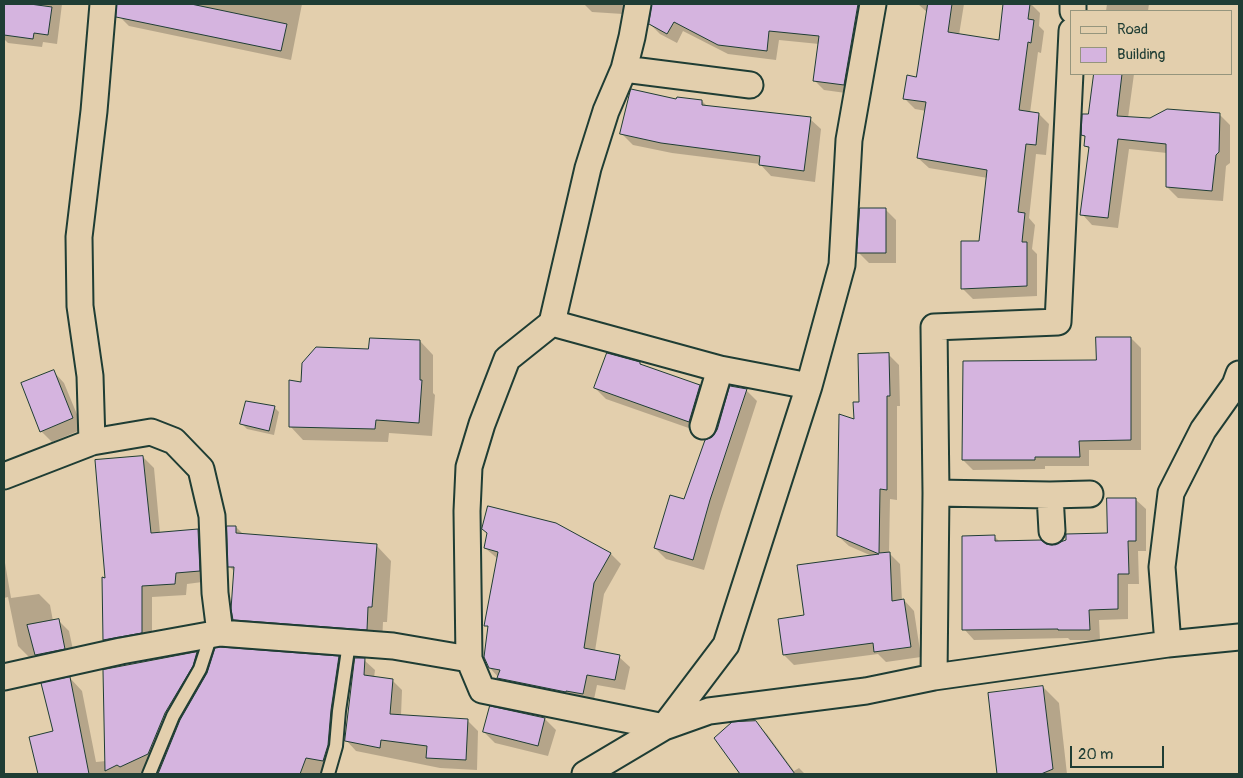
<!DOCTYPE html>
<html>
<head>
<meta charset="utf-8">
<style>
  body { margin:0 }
  #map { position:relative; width:1243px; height:778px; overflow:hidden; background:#e3cfad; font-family:Pangolin,sans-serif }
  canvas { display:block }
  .frame { position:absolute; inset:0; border:5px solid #1f3d34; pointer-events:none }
  .legend { position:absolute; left:1070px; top:10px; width:162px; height:65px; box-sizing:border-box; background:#e3cfad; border:1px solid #95957d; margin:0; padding:6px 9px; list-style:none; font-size:15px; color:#1f3d34 }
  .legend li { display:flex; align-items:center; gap:10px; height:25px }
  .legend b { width:25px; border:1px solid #95957d }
  .scale { position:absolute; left:1070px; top:746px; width:94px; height:22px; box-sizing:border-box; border:2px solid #1f3d34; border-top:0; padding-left:6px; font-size:15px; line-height:18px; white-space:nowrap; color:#1f3d34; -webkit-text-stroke:4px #e3cfad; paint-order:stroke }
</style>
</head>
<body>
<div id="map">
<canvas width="1243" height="778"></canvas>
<div class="frame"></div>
<ul class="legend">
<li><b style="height:6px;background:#e3cfad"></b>Road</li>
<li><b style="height:14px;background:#d5b4df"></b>Building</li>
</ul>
<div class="scale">20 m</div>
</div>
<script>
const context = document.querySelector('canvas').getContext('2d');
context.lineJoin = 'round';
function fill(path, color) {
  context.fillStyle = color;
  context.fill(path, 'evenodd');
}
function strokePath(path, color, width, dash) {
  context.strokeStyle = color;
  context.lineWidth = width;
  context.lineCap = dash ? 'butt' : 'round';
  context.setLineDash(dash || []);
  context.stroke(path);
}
fill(new Path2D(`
  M4 4H62L57 44 43 42 42 47 8 43 4 39Z
  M123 4H302L291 60 129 26 120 17Z
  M584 4H623V14L592 12Z
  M658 4H722L750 19V4H863L853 94 824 90 815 81 819 44 779 40 776 60 728 54 683 31 677 43 660 34 650 24 652 14Z
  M918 4H964L959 35 1000 41 1004 4H1031L1040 13 1039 26 1044 31 1041 53 1038 52 1030 113 1039 114 1049 124 1046 155 1036 154 1029 218 1035 225 1032 249 1037 254V296L973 299 962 288 980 242 988 178 929 168 918 158 926 111 915 109 905 99 917 78 928 13Z
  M1107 4H1149L1148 11H1106Z
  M1094 74H1134L1128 118 1150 120 1219 114 1230 125V163L1226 166 1223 201 1178 198 1167 187V153L1129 149 1118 228 1092 225 1082 214 1090 150 1085 145 1086 138 1083 135 1089 115Z
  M677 100 702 101 708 107 810 119 821 129 815 182 771 176 760 164 672 153 633 145 622 134Z
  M885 209 896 220V263H869L858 252Z
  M1131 338 1141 348V450H1089V466H1045V469L973 470 963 460Z
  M420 341 433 355V393L435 395 432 436 389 433 388 442 303 440 290 426 302 383 369 351Z
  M889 355 899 365 900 406H897V500L890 499 889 553 900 564 902 601 904 600 914 611 921 657 886 662 878 654 794 665 784 655 806 616 872 556 849 546 838 536 855 421 860 403Z
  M640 363 643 367 700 386 710 397 700 432 606 399 595 388Z
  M54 372 64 383 83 429 52 442 41 431Z
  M746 390 757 401 721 512 704 570 666 559 655 548 685 501 713 438Z
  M274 407 279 412 274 435 247 429 241 423Z
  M143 457 154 468 160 533 198 530 209 541 210 581 187 584 186 595 152 597V643L115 651 104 640 107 579Z
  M1135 499 1146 509V551H1138L1139 584H1128V619L1099 620 1100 640H1070L1068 638 974 640 964 629 994 536 1000 542 1053 547 1109 534Z
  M236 527 244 535 376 545 391 561 387 622H383L382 644 249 634 234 619 235 572 230 567Z
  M485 548 611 554 621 564 604 594 595 651 619 657 630 667 625 690 597 685 593 704 509 689 499 678 490 668 489 628 485 625 498 559Z
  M4 557 11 598 39 594 50 605 53 621 58 620 69 631 75 659 47 666 36 655 29 657 18 646 8 597 4 598Z
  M197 653 210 667 338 658 351 670 343 723 340 758 335 774H43L30 738 54 732 70 678 82 691 96 762 106 761Z
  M364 660 375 670 374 678 392 680 402 690 401 716 467 720 478 731 477 770 440 768 356 751 346 740Z
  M1043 687 1059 703 1067 774H998L989 694Z
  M545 719 556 730 548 756 495 743 484 732Z
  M756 723 767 734 794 771 799 768 805 774H742L715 738Z`), '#0003');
const building = new Path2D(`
  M4 4H30L52 7 48 35 34 33 33 39 4 35Z
  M117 4H191L287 24 281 51 116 17Z
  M652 4H858L844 85 813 81 819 36 769 31 767 51 718 45 674 22 667 34 649 24Z
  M928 4H952L948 32 999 40 1003 4H1030L1028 19 1034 20 1031 43 1028 42 1019 110 1039 113 1036 145 1026 144 1018 212 1025 213 1022 242H1027V286L961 289V241H979L987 170 917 158 926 102 903 99 907 75 916 77Z
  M1094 74H1122L1117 116 1150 118 1167 109 1220 113 1219 152 1216 155 1212 191 1166 187V144L1118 139 1108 218 1080 215 1089 147 1084 146 1085 136 1081 135 1082 114H1088Z
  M631 89 676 99 677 97 702 100V105L811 117 804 171 759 165 760 156 661 143 620 134Z
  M860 208H886V253H857Z
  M1096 337H1131V440L1079 441 1080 457H1035V460H962L963 361 1096 360Z
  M370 338 420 340V380H422L419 423 376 420 375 429 289 427V380L301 382 302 363 316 347 368 349Z
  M607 353 640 362V364L700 385 689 422 594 388Z
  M889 353 890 396H887V490L880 489 879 553 890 552 892 601 904 599 911 647 874 652 873 643 783 655 778 619 804 615 797 565 879 554 837 536 839 414 854 419 853 402H859L858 354Z
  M54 370 73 418 40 432 21 383Z
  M730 386 747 389 710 500 693 560 654 548 670 495 684 499 705 440 712 437 717 430Z
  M246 401 275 406 269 431 240 424Z
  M143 456 151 533 198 529 200 571 176 573 175 584 142 586V633L103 640 102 577 105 578 95 460Z
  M1107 498H1136V541H1128L1129 574H1118V609L1089 610 1090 630H1058V629L962 630V536L995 535V541L1041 540 1046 544 1052 545 1066 540V534L1107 533Z
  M488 506 556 523 611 553 594 583 584 648 620 655 615 680 587 675 583 694 566 691V692L497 678 500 670 489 668 484 657 488 626H484L498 552 484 548 487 533 482 529Z
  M227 526H236V533L377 544 372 607H368L367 630 233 620 231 609 234 567H228Z
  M59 619 65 649 35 655 27 625Z
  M221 647 339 656 331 710 328 745 323 761 306 758 300 774H158L180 720 207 673 215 648Z
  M197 652 193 666 165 713 148 754 120 767 117 765 105 771 103 670Z
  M355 658H365L364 675 393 679 390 714 468 719 466 760 426 758 427 746 381 740 380 748 345 741Z
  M70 677 89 774H38L29 737 53 731 41 683Z
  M1043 686 1053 769 1041 774H997L988 693Z
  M490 706 545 718 538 746 483 732Z
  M756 721 795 774H740L714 738 732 722Z`);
fill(building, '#d5b4df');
strokePath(building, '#1f3d34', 1);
const service = new Path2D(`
  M149 774 173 716 200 669 211 635
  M328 774 336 746 339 711 349 643`);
const minor = new Path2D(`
  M638 4 632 37 624 69 606 111 588 168 552 323 507 359 482 424 469 467 467 511 469 659 482 690 664 727
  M1073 11V4
  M624 69 750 85
  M552 323 720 369 809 386
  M703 426 720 369
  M92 442 90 376 80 306 79 237 94 111 103 4
  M4 476 92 442 151 432 174 441 201 469 212 516 215 593 220 633
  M936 493 1050 495 1090 494
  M1050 495 1052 531
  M1168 644 1162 567 1171 493 1203 430 1235 385 1239 374
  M4 677 121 651 220 633 393 646 469 659
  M934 677 936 493 934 327 1058 322 1072 31
  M664 727 726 645 809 386 842 265 849 140 873 4
  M585 774 664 727 709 711 866 691 934 677 1168 644 1239 637`);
strokePath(service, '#1f3d34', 16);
strokePath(minor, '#1f3d34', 29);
strokePath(service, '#e3cfad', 12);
strokePath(minor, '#e3cfad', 25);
</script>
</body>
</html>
